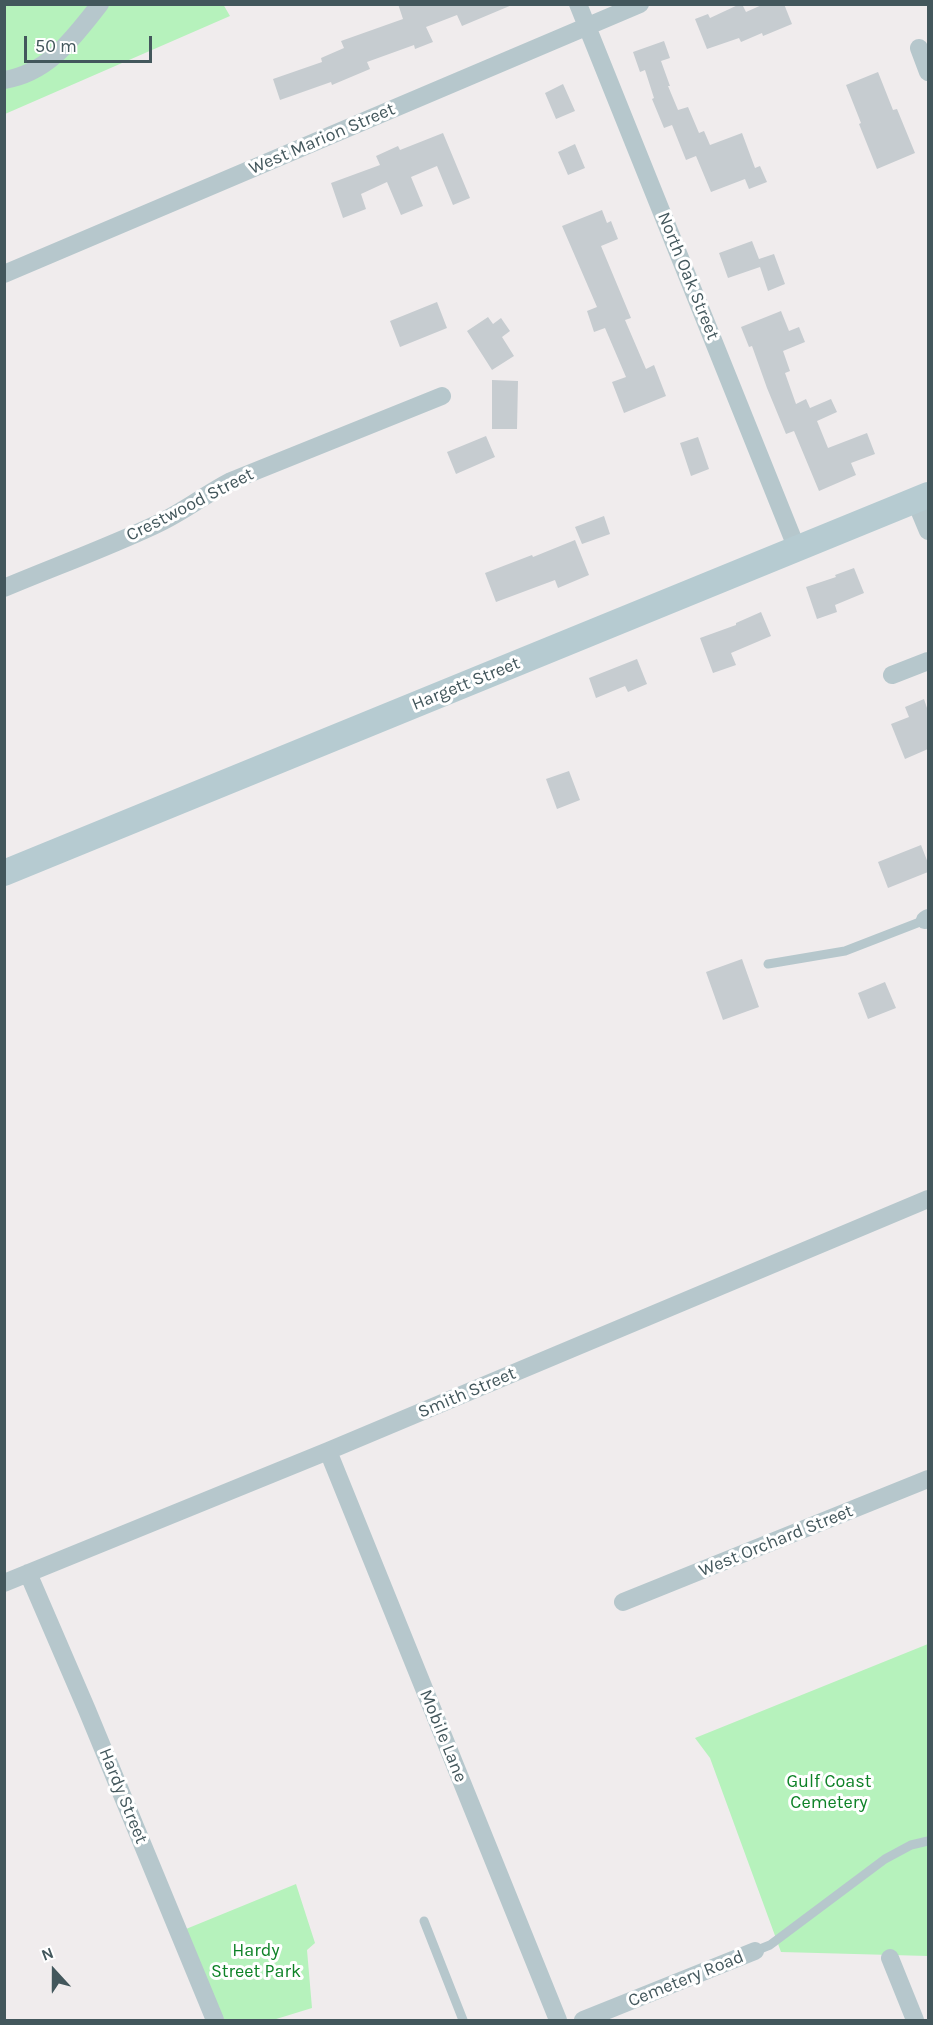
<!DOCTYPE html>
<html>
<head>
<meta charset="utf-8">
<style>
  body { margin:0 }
  #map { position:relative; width:933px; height:2025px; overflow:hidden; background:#f0eced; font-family:Karla,sans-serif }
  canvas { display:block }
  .frame { position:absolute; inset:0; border:6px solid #43575c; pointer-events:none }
  .north { position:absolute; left:24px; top:1941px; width:60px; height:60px; -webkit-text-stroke:4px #fff; paint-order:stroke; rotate:339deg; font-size:16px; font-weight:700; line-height:24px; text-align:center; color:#43575c }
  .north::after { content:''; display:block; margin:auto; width:21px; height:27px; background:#43575c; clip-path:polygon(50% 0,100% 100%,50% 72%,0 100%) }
  .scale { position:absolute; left:24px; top:36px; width:128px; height:27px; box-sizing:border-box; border:3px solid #43575c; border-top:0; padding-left:8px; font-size:18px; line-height:21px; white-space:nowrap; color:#43575c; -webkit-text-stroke:4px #fff; paint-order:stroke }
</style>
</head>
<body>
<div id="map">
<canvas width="933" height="2025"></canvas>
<div class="frame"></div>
<div class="north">N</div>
<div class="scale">50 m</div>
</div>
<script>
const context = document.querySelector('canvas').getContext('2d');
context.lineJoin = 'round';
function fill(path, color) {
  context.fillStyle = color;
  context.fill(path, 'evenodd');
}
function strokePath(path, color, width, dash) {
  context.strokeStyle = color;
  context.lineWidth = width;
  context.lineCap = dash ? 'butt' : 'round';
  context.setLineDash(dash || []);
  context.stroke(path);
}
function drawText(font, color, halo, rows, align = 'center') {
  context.font = font + ' Karla,sans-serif';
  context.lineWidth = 6;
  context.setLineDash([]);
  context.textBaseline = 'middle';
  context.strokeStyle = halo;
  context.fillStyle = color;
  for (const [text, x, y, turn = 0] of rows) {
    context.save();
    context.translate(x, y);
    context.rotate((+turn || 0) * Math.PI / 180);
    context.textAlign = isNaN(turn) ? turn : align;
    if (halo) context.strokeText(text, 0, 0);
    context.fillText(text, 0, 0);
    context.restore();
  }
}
fill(new Path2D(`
  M223 4 230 16 5 114V5Z
  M928 1644V1956L781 1952 710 1758 695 1738Z
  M296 1884 315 1943 307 1950 312 2008 273 2020H224L186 1929Z`), '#b6f2bc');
fill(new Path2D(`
  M398 4 512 5 462 26 457 15 426 27 433 42 415 49 414 45 367 62 370 69 332 85 331 82 280 100 273 79 322 62 321 58 344 48 341 41 403 19Z
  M740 4H742L746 12 764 4H784L792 24 763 36 762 33 741 42 739 38 707 49 695 19 708 14 710 18Z
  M664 41 670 58 661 61 670 86H668L678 110 688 107 699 133 704 131 710 145 742 133 755 168 760 166 767 182 749 189 745 179 711 192 696 156 686 160 672 125 664 128 652 99 654 98 645 70 640 72 633 52Z
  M878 72 893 110 897 109 915 153 877 169 859 124 861 123 846 85Z
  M563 84 575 111 556 119 545 93Z
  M443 133 470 198 453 205 437 166 411 177 423 206 401 215 387 182 361 194 366 209 343 218 331 183 380 165 376 156 398 146 400 150Z
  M575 144 585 168 568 175 558 152Z
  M602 210 607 223 611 221 618 239 601 246 631 318 625 320 646 369 654 365 666 396 624 413 612 382 626 377 605 328 594 332 587 311 597 307 562 226Z
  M752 241 759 259 774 254 785 284 768 291 760 267 728 278 719 253Z
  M437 302 447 328 400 347 390 321Z
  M781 311 789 331 799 327 805 342 783 351 790 371 785 373 796 404 806 399 810 408 831 399 837 412 817 421 828 448 867 433 875 454 851 463 856 475 819 491 794 431 786 434 767 388 752 346 749 347 741 327Z
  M488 317 493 324 501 318 510 331 502 337 514 356 492 370 467 331Z
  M492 380 518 381 517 429H492Z
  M486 436 495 457 456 474 447 452Z
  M698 437 709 469 691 476 680 443Z
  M604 516 610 534 582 544 575 527Z
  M575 540 589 575 558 588 555 580 496 602 485 573 532 555 533 557Z
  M854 568 864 593 835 605 837 612 817 619 806 587 836 577 835 575Z
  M761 612 771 636 731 653 736 665 713 673 700 638 736 625V623Z
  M637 659 647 684 628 692 625 686 596 698 589 678Z
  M924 699 928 711V749L905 759 891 724 909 717 905 707Z
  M569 771 580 800 557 809 546 779Z
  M921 845 928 863V872L888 888 878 862Z
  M742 959 759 1007 723 1020 706 972Z
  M885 982 896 1008 868 1019 858 993Z`), '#c6ccd0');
strokePath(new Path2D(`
  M768 964 845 951 925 920
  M424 1921 463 2020
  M755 1951 770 1945 885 1859 911 1845 928 1841`), '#b6c7cc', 9);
strokePath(new Path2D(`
  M578 4 797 549
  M919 48 928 72
  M4 80C49 73 74 37 100 4
  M4 274 640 4
  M915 500 928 531
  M4 588C54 567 106 548 155 525 182 513 204 495 231 481L442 396
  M892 675 928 661
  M925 920 928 918
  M328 1451 558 2020
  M28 1573 87 1710 215 2020
  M4 1583 328 1451 928 1199
  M623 1602 928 1479
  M890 1958 915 2020
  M583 2020 755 1951`), '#b6c7cc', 18);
strokePath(new Path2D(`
  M4 873 928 495`), '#b6cbd1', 26);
drawText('18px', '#43575c', '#fff', [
  ["West Marion Street",322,139,-23],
  ["North Oak Street",688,276,68],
  ["Crestwood Street",190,505,-27],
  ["Hargett Street",466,684,-22],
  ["Smith Street",467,1393,-23],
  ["West Orchard Street",776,1541,-22],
  ["Mobile Lane",443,1736,68],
  ["Hardy Street",123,1796,68],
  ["Cemetery Road",686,1979,-22]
]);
drawText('18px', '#0e8227', '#fff', [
  ["Gulf Coast",829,1782],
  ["Cemetery",829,1803],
  ["Hardy",256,1951],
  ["Street Park",256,1972]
]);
</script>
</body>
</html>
